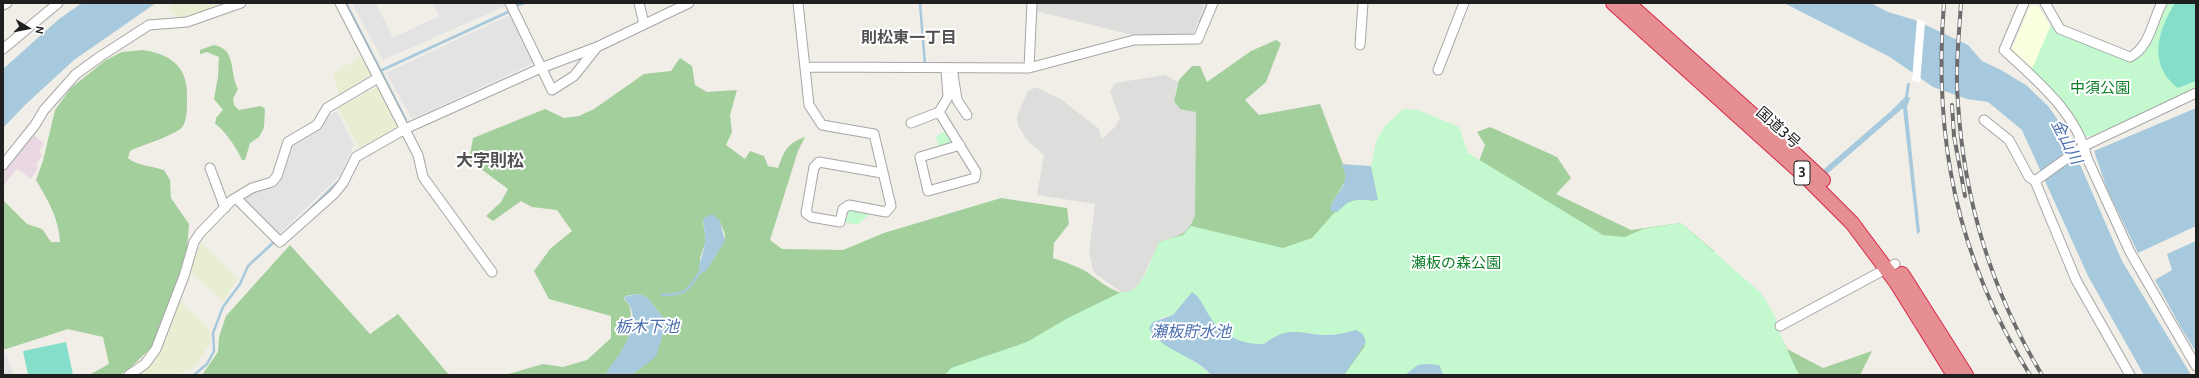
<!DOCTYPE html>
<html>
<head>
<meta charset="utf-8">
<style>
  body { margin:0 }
  #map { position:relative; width:2199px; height:378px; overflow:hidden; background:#f0eee6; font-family:Cabin,sans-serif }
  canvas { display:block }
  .frame { position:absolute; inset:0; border:4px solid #1f1f1f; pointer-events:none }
  .north { position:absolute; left:8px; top:8px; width:40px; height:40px; -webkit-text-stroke:3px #fff; paint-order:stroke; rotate:100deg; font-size:11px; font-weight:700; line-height:16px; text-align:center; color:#1f1f1f }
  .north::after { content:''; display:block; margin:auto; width:14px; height:18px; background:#1f1f1f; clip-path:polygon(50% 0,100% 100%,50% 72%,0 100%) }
</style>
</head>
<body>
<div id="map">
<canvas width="2199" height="378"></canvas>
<div class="frame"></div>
<div class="north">N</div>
</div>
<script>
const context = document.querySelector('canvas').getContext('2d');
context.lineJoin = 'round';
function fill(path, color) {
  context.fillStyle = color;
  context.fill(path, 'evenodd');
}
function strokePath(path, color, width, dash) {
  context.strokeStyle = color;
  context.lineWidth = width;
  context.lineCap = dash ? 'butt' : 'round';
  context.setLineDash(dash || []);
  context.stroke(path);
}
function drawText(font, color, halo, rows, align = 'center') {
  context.font = font + ' Cabin,"Noto Sans JP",sans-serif';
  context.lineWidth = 4;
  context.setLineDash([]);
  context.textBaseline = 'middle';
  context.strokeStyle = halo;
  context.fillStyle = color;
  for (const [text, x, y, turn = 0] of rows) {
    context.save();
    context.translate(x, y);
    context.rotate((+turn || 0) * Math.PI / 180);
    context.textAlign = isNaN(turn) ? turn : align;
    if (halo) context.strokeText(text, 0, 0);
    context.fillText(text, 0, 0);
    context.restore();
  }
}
fill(new Path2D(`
  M1035 3H1205L1193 34 1137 36 1035 11Z
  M1165 75 1178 82 1174 101 1180 109 1196 111 1195 215 1191 226 1183 235 1159 242 1138 288 1131 293 1121 292 1096 274 1093 270 1089 252 1095 204 1037 195 1044 155 1026 139 1018 125 1017 117 1027 92 1035 87 1059 98 1098 128 1102 139 1115 127 1120 118 1110 92 1115 83Z`), '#dddddc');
fill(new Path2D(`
  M34 135 44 144 39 151 42 155 36 165 38 168 31 179 17 169 3 186V173Z`), '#e9d8e3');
fill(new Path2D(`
  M2030 6H2038L2052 29 2031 74 2012 59V49Z`), '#faffe0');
fill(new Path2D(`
  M174 3H216L218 6 183 17 175 16 169 6Z
  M362 56 373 77 340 97 333 73Z
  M378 87 398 126 359 148 338 108Z
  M201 242 238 279 223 301 190 271Z
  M180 301 209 329 211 342 195 367 174 375H138L156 358 166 340Z`), '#e8eed2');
fill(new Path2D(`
  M1276 40 1281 43 1266 82 1245 100 1259 115 1320 104 1346 172V180L1331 205 1474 175 1485 145 1477 132 1490 127 1557 157 1571 178 1556 194 1631 230 1681 223 1715 252 1443 375V373L1418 365 1405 375H1344L1349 366 1356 330 1272 336 1202 301 1160 318 1149 328 1211 375H631C660 355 657 355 665 320L647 297 638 294 625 296 624 299C630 304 631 310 631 318 632 342 618 356 605 375H505L543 364 563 367 587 360 611 338V316L549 299 534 271 550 249 572 231 557 210 532 207 521 201 493 221 486 216 501 202 508 189 469 160 473 138 545 109 564 118 579 116 594 109 644 74 671 71 680 58 692 66 695 85 707 92 737 90 730 115 732 132 726 145 745 159 750 151 764 156 768 166 778 168C785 150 786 144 805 137L798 151 770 240 782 249 843 250 884 233 1001 198 1067 208 1069 224 1054 243 1053 258C1064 262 1077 266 1087 272 1099 280 1125 305 1139 287 1147 277 1153 255 1159 242 1178 236 1188 236 1195 215L1196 112 1180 109 1174 101 1179 80 1192 66H1200L1207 82 1251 51ZM720 221C721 226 725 231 725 236 726 243 706 271 700 274V258L706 241 703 222Z
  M214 45C237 49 229 73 238 89L233 99 234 105 239 110 261 106 265 109 264 128 259 137 250 143 245 160H242C238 150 224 129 215 124L216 118 223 110 214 99 218 77 219 57 207 52 200 54V50Z
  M143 50C174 55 189 69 187 101 187 108 187 120 183 126 177 135 142 145 130 151L128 158C137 166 152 166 164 170L170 180 171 198 189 224 187 249 181 269 154 345 130 368 120 375H89L109 364 103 337 68 329 3 350V200L27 224 42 229 51 242H60C59 219 48 200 36 180L43 161 55 110 71 88 106 60 122 52Z
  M290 245 370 334 398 314 449 375H202L218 352 219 337 226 316Z
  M1782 339 1787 349 1823 368 1872 351 1860 375H1735Z`), '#a2cf9b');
fill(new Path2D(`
  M2163 3H2196V88L2090 137 2080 134 2031 71 2051 25 2059 33 2132 59Z
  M1403 109 1418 110 1459 127 1468 153 1603 235 1625 237 1643 229 1681 223 1761 293 1774 314 1782 339 1799 375H1443L1439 365H1418L1405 375H1344L1365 346 1356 330C1347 332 1338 335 1329 335 1303 335 1287 325 1264 344 1247 345 1224 338 1214 324 1206 313 1203 302 1193 293L1173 315 1160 318 1158 338 1203 368 1211 375H945L951 368 1027 342 1066 319 1121 292C1142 296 1152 258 1159 242L1183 235 1191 226 1283 248 1312 238 1334 213C1340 211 1342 206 1347 203 1356 198 1365 200 1374 201L1376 190 1371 166 1376 141 1385 126Z
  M945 131 952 143 939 147 936 137Z
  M850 209 872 212 857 225 845 222 846 211Z`), '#c4f9d0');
fill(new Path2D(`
  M2175 3H2196V81L2178 88C2147 65 2158 30 2175 3Z
  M66 342 73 375H28L23 351Z`), '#85dec9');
fill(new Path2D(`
  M352 3H376L393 38 439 16 433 3H505L506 6 383 60Z
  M512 14 534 63 412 119 386 73Z
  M337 111 354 144 341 174 278 235 242 198 253 192 276 185 282 177 294 143 320 127 330 115Z
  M6 354 14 375H3V355Z`), '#e3e3e3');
fill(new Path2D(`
  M82 3H156L74 60 25 105 3 128V69L59 19Z
  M1784 3H1871L1888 12 1915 20 1968 45 1982 61 2001 70 2026 85 2048 106 2065 130 2122 261 2191 375H2144L2088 276 2022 130 1988 102 1967 99 1933 87 1890 57Z
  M1907 83H1910L1908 97 1910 98 1907 107 1920 232 1917 234 1903 108 1827 174 1823 170 1891 111 1905 97Z
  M2196 108V226L2138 253 2107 189 2094 151Z
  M1341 164 1371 166 1378 200H1355L1347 203 1337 212 1330 211C1333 191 1354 187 1341 164Z
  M712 214 720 221 725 241 706 271 699 274C698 261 705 252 705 240 706 232 702 225 704 218Z
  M2196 241V352L2180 326 2155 280 2172 270 2167 254Z
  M1192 292C1201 298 1203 306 1209 315 1220 334 1241 345 1264 344 1290 324 1300 335 1329 335 1338 335 1347 332 1356 330L1363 334 1366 342 1344 375H1211C1195 355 1162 352 1149 328L1153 322 1173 315Z
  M638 294 647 297 665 320 664 330 657 354 652 360 631 375H605C619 354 648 321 623 297Z
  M1426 364 1439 365 1443 375H1405L1418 365Z`), '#a7c9dd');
fill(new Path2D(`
  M1917 19 1925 22 1920 83 1912 80Z`), '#fff');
strokePath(new Path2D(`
  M346 3 406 120
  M920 3 925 65
  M516 6 524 3
  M1200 22 1208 3
  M380 71 508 12
  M303 216 338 182
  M662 295C688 294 686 292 700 272
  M194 375 207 364 214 351 213 333 223 307 240 284 248 266 275 241`), '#a7c9dd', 2.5);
const minor = new Path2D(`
  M340 3 418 155 423 177 492 272
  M510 3 552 90 574 76 597 47
  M639 3 644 24
  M798 3 809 105 822 125 874 134 891 206 886 212 849 205 843 209 840 222 811 217 806 213 814 167 819 162 882 173
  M2024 3 2004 50C2037 81 2077 113 2087 158L2130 252 2196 366
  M2045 3 2060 29 2130 57C2150 47 2152 21 2162 3
  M3 5 7 3
  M1360 45 1363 3
  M3 49 58 3
  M805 67 1029 68 1134 40 1198 39 1213 3
  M1029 68 1032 3
  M946 69 948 97 939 112 976 172 975 178 928 191 920 157 960 145
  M1438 70 1464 3
  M953 74 957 100 967 115
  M1984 120 2009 140 2029 177 2035 181 2076 280 2130 375
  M911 123 939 112
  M3 165 35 125 44 110 76 74 101 56 149 25 187 22 241 3
  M210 168 225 208
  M2035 181 2084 146 2196 93
  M236 198 280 242 334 194 343 183 356 157 405 129 541 68 597 47 689 3
  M1780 326 1895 264
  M129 375 145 364 156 349 184 276 194 242 200 233 232 200 252 188 272 182 277 176 288 142 317 125 327 108 378 78`);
const highway = new Path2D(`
  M1613 3 1806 177 1852 223 1896 282 1954 375
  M1628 3 1764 125 1823 180
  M1902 274 1966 375`);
strokePath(minor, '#a6a6a6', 11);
strokePath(highway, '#d9274a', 16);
strokePath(minor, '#fff', 9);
strokePath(highway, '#e68f92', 14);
const rail = new Path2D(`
  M1944 3C1933 139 1957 258 2030 375
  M1961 3C1959 36 1955 70 1958 103 1964 200 1992 292 2042 375
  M1952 105 1954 136 1965 196`);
strokePath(rail, '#6d6d6d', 4);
strokePath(rail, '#fff', 2.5, [8]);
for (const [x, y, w] of [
  [1802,173,16]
]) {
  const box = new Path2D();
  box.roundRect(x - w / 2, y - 12, w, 24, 3);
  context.fillStyle = '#fff';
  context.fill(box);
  strokePath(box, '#1f1f1f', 1);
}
drawText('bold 14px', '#1f1f1f', null, [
  ["3",1802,173]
]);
drawText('15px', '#0d7e27', '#fff', [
  ["中須公園",2100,89],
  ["瀬板の森公園",1456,264]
]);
drawText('15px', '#1f1f1f', '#fff', [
  ["国道3号",1778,128,42]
]);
drawText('bold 16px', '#525252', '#fff', [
  ["則松東一丁目",909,38]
]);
drawText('italic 16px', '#4c6faf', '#fff', [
  ["金山川",2066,142,63],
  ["栃木下池",647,327],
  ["瀬板貯水池",1191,332]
]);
drawText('bold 17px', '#525252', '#fff', [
  ["大字則松",490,161]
]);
</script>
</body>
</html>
